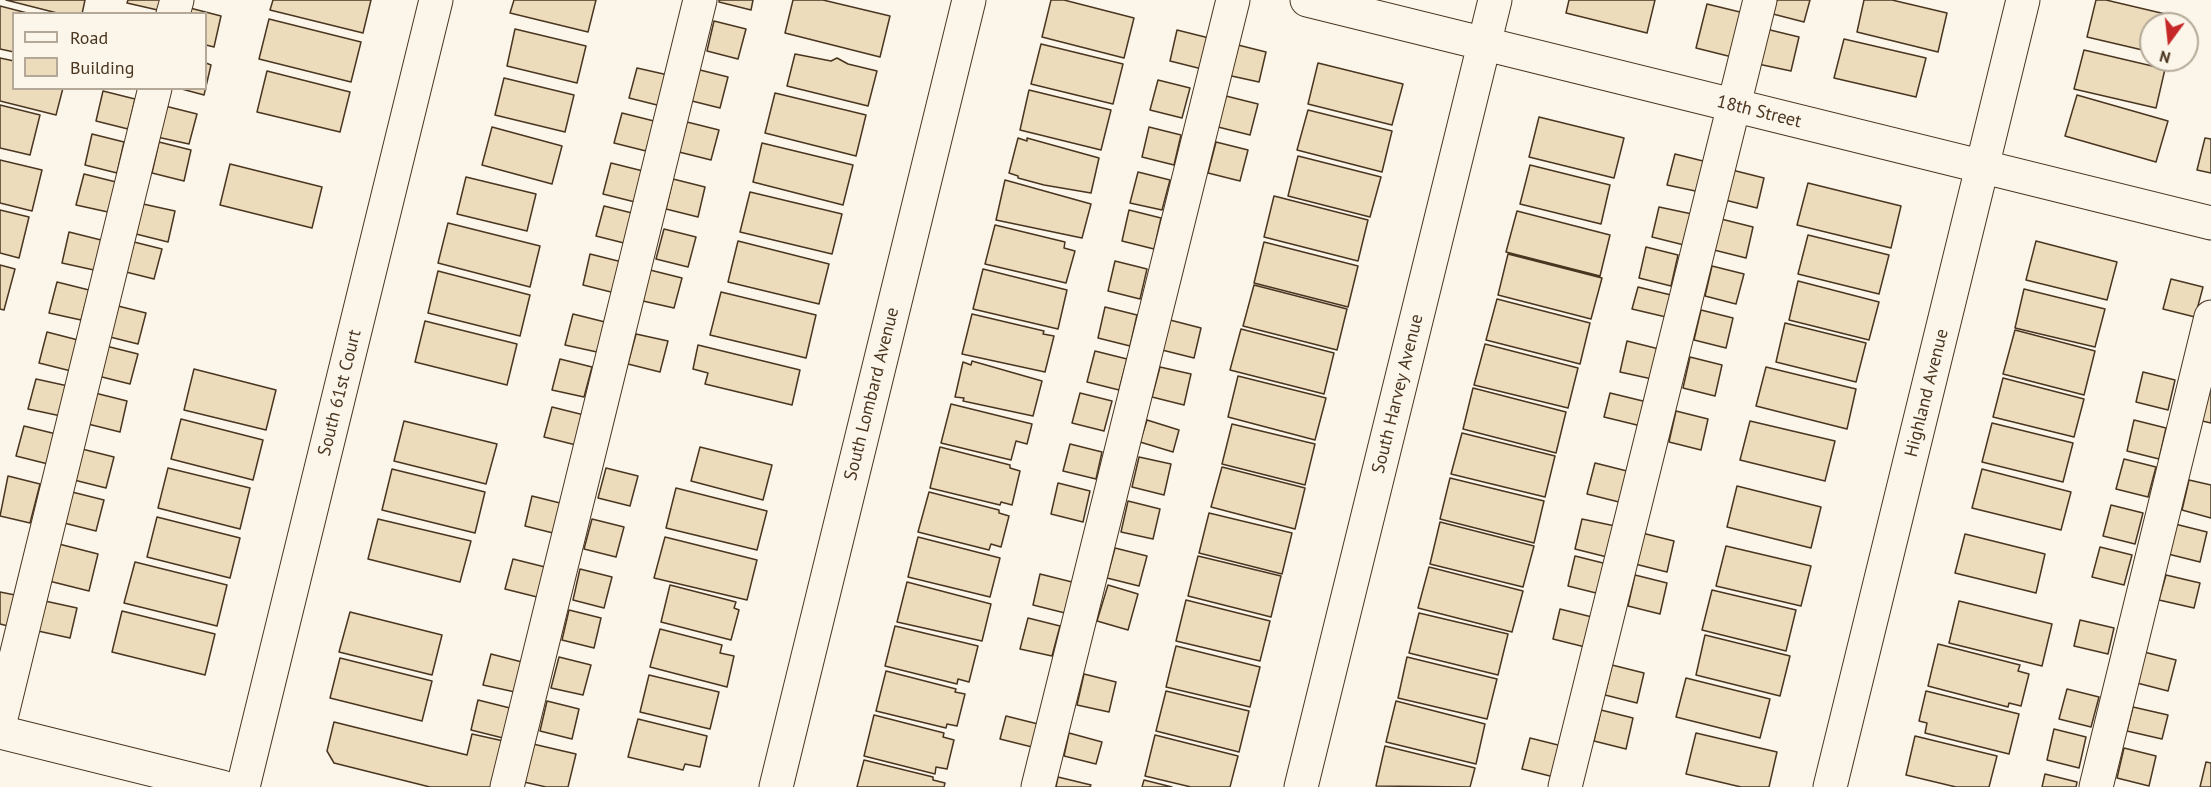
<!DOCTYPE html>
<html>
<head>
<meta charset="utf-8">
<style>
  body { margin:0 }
  #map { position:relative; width:2211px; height:787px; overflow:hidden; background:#fbf6e9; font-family:"PT Sans",sans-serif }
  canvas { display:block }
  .legend { position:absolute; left:12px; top:12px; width:195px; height:78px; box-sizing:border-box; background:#fbf6e9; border:2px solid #b4a999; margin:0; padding:8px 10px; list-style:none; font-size:18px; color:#4a3520 }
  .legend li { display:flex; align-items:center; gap:12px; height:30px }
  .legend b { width:30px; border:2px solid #b4a999 }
  .north { position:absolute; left:2139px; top:12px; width:60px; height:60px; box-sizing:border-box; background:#fbf6e9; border:2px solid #b4a999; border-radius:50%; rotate:195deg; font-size:16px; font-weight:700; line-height:24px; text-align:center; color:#4a3520 }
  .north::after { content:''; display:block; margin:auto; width:21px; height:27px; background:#c62828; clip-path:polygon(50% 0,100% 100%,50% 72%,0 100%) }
</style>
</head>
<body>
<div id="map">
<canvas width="2211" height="787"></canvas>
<ul class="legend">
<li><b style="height:8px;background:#fbf6e9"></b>Road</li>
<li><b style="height:16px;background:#ecdcbc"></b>Building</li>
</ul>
<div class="north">N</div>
</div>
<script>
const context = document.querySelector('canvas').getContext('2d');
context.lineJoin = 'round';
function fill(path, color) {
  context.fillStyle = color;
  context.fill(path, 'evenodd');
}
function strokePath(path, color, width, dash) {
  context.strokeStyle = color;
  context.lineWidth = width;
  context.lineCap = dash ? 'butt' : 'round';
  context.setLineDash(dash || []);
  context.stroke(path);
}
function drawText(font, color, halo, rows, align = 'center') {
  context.font = font + ' "PT Sans",sans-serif';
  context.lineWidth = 4.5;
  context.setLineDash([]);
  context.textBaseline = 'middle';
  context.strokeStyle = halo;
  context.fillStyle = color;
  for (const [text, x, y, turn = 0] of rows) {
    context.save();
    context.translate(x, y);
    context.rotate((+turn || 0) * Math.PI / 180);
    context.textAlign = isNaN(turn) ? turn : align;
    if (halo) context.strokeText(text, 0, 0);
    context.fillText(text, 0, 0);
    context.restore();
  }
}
const building = new Path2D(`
  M6 0H85L82 14H61Z
  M128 0H165L162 11 127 3Z
  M273 0H371L363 33 270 10Z
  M514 0H596L588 32 510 13Z
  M719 0H753L751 10 719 2Z
  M793 0H823L890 16 880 57 785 33Z
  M1051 0H1064L1134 18 1124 58 1042 37Z
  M1569 0H1655L1647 33 1566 13Z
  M1777 0H1810L1804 22 1773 14Z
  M1864 0H1892L1947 13 1938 52 1857 32Z
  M2096 0H2106L2178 17 2176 24H2151V52L2087 37Z
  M1707 4 1744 13 1732 57 1696 48Z
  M0 6 31 14H14V52L0 49Z
  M190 8 221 16 214 47 206 45V14H188Z
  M269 19 361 42 351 82 259 59Z
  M714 21 746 29 738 59 707 51Z
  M515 29 586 46 577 83 507 66Z
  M1766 29 1799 37 1791 71 1758 64Z
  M1177 30 1209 38 1202 69 1170 61Z
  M1844 39 1926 58 1916 97 1834 78Z
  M1041 44 1123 64 1113 104 1031 84Z
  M1234 44 1266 52 1259 82 1227 75Z
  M2084 50 2165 69 2156 108 2074 89Z
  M795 54 831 61 837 58 848 64 877 71 868 106 787 86Z
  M0 58 14 61V88H63L56 115 0 101Z
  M206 63 211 65 204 95 178 88H206Z
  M1318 63 1403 84 1392 125 1308 104Z
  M637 68 668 75 661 106 629 98Z
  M696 69 728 77 720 108 688 100Z
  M267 71 350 92 340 132 257 112Z
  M504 78 574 95 565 132 495 115Z
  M1158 80 1190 88 1182 118 1150 110Z
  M1029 90 1111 110 1101 150 1020 130Z
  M103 91 135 99 128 129 96 121Z
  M775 93 866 115 856 156 765 133Z
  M2077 95 2168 121 2156 162 2065 136Z
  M1226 96 1258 104 1250 135 1218 127Z
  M0 105 40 115 30 155 0 148Z
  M165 106 197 114 189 144 157 137Z
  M1308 110 1392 131 1382 172 1297 150Z
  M622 113 654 121 646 151 614 143Z
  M1539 117 1624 138 1614 178 1529 157Z
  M687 122 719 130 711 160 679 152Z
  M492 127 562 146 552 184 482 165Z
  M1149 127 1181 135 1174 165 1142 157Z
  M92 134 124 142 117 173 85 165Z
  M1018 138 1027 141V138L1099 158 1091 193 1044 185 1018 178V176L1009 173Z
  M2205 138 2211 139V173L2197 170Z
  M159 142 191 150 184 181 152 173Z
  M1216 142 1248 150 1240 181 1208 173Z
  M762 143 853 165 843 205 753 182Z
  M1675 154 1707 162 1700 192 1667 185Z
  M1298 156 1381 177 1370 217 1288 196Z
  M0 160 42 170 32 211 0 203Z
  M611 163 643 171 635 202 603 194Z
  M230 164 322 187 312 228 220 205Z
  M1530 165 1610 185 1601 224 1520 204Z
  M1732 170 1764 178 1757 208 1725 200Z
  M1138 172 1170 180 1162 210 1130 203Z
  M84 174 116 182 108 212 76 205Z
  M466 177 536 194 527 231 457 214Z
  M673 179 705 187 698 217 666 209Z
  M1005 180 1091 204 1082 238 996 220Z
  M1808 183 1901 206 1891 248 1797 225Z
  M750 192 842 214 832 254 740 232Z
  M1274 196 1368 220 1358 261 1264 237Z
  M143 204 175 211 168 242 136 234Z
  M604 206 636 214 628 244 596 236Z
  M1659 207 1692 214 1684 245 1652 237Z
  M0 210 29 217 19 258 0 253Z
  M1129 210 1161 218 1154 249 1122 241Z
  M1517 211 1610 235 1600 276 1506 252Z
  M1721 219 1753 227 1746 258 1714 250Z
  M448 223 540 246 530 287 438 263Z
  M995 225 1065 242 1064 248 1075 251 1066 283 985 264Z
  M664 229 696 237 688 267 656 259Z
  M69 232 101 240 94 270 62 263Z
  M1808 235 1889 255 1879 294 1798 274Z
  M130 241 162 249 154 279 122 271Z
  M738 241 829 264 819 304 728 282Z
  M2036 241 2117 262 2107 300 2026 280Z
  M1264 242 1358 266 1348 307 1254 283Z
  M1646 247 1678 255 1671 286 1639 278Z
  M590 254 622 262 615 293 583 285Z
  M1508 254 1602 278 1591 319 1498 295Z
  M1115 261 1147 269 1140 299 1108 291Z
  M0 265 15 269 4 310 0 309Z
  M1712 266 1744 274 1736 304 1705 296Z
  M983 269 1067 290 1058 329 973 309Z
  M650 270 682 278 674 308 643 301Z
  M438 271 530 295 520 336 428 313Z
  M2171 279 2203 287 2195 317 2163 309Z
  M1798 281 1879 302 1869 340 1789 320Z
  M57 282 89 290 81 320 49 313Z
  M1254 285 1347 309 1337 350 1243 326Z
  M1638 287 1671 295 1666 317 1632 309Z
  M2024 289 2105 309 2095 347 2015 328Z
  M721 292 816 315 806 358 710 335Z
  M1497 299 1590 323 1580 364 1486 340Z
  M114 305 146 313 138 344 106 336Z
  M1105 307 1137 315 1130 346 1098 338Z
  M1701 310 1733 318 1726 348 1694 340Z
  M573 314 605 322 597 352 565 345Z
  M972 314 1044 331 1043 334 1054 336 1045 372 962 354Z
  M1170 320 1201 328 1194 358 1162 350Z
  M425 321 517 344 507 385 415 362Z
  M1785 323 1866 343 1856 382 1776 362Z
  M1241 329 1334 353 1324 394 1230 370Z
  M2015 330 2095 351 2084 395 2003 374Z
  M47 332 78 340 71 371 39 363Z
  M636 334 668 341 660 372 628 364Z
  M1627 341 1659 349 1652 379 1620 372Z
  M1485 344 1578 368 1568 408 1474 385Z
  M698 345 800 370 792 405 705 384 708 373 693 369Z
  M106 346 138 354 130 384 98 376Z
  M1095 351 1127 359 1119 390 1087 382Z
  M1690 357 1722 365 1715 396 1683 388Z
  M560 359 592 367 584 397 552 390Z
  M972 361 1042 381 1033 416 963 401 964 398 955 397 963 362 971 365Z
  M1160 367 1191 374 1184 405 1152 397Z
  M1766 367 1856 389 1847 429 1756 406Z
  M194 369 276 390 266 430 184 410Z
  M2143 372 2175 380 2168 410 2136 402Z
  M1238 376 1326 398 1315 440 1228 417Z
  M2003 378 2084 399 2074 437 1993 417Z
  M36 379 68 386 61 416 28 409Z
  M1473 388 1566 412 1556 453 1463 429Z
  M2205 389 2211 390V423L2198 420Z
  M95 393 127 401 120 432 88 424Z
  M1080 393 1112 401 1104 431 1072 423Z
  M1610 393 1647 402 1641 426 1604 417Z
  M951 404 1032 424 1027 444 1016 441 1011 460 941 443Z
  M552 407 584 415 576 445 544 437Z
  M1676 411 1708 419 1701 450 1669 442Z
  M181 419 263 440 253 480 171 459Z
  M1147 420 1179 430 1173 452 1140 442Z
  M2134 420 2166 428 2159 459 2127 451Z
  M404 421 497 444 486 484 394 461Z
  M1750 421 1835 441 1825 481 1740 460Z
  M1992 423 2073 443 2063 482 1982 462Z
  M1232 424 1315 444 1305 485 1222 464Z
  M24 426 56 434 48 464 16 456Z
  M1462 433 1555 456 1545 497 1451 474Z
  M1070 444 1102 452 1096 479 1063 471Z
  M700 447 772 465 763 500 691 481Z
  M940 447 1010 465V468L1020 471 1012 505 1001 502 1000 505 930 488Z
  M82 449 114 457 106 488 74 480Z
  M1139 457 1171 464 1164 495 1132 487Z
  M2124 459 2156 467 2148 497 2116 489Z
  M1595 463 1627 471 1619 502 1587 494Z
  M1222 467 1305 488 1295 529 1211 507Z
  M168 468 250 488 240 529 158 508Z
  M606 468 638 476 630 506 598 498Z
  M392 469 485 492 475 533 382 510Z
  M1982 469 2071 492 2061 530 1972 508Z
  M8 476 40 484 30 523 0 516Z
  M1450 478 1544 501 1534 543 1440 519Z
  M2189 480 2211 485V518L2182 510Z
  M1058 483 1090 491 1083 522 1051 514Z
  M1737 486 1821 507 1811 548 1727 527Z
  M676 488 767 511 757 550 666 528Z
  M72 492 104 500 96 531 64 523Z
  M929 492 999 510V513L1009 516 1001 547 991 544 989 550 918 532Z
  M532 496 564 504 557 534 525 526Z
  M1128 501 1160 509 1153 539 1121 532Z
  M2111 505 2143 513 2135 544 2103 536Z
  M1209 513 1292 533 1282 574 1199 553Z
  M157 517 240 538 230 578 147 557Z
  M378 519 471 541 460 582 368 559Z
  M592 519 624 527 616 557 584 549Z
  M1582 519 1615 526 1607 557 1575 549Z
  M1440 522 1534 546 1523 587 1430 564Z
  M2175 524 2207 532 2200 562 2168 554Z
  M1642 533 1674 541 1667 572 1635 564Z
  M1965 534 2045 554 2036 593 1955 573Z
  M665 537 757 560 747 600 654 578Z
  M918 537 1000 558 990 597 908 577Z
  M55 543 98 554 89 591 45 580Z
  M1726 546 1811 566 1801 606 1716 586Z
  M2100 547 2132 555 2124 585 2092 577Z
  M1115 548 1147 556 1139 586 1107 578Z
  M1198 556 1281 576 1271 617 1188 596Z
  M1575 556 1607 564 1600 594 1568 586Z
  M513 559 545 567 537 597 505 589Z
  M135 562 227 585 217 626 124 603Z
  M1429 567 1523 591 1512 632 1418 608Z
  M580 569 612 577 604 608 573 600Z
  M1040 574 1072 582 1065 613 1033 605Z
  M1635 575 1667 583 1660 614 1628 606Z
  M2166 575 2200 583 2194 608 2159 600Z
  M907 582 991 604 982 641 897 622Z
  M670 585 736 602 734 608 739 610 731 640 661 622Z
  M1108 585 1138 594 1128 630 1097 621Z
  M1712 590 1796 610 1786 651 1702 630Z
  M0 592 15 595 8 626 0 624Z
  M1186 600 1270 621 1260 661 1176 641Z
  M45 601 77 608 70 638 38 631Z
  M1959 601 2052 624 2042 666 1949 643Z
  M1560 609 1592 617 1585 647 1553 639Z
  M569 610 601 618 594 648 562 640Z
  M122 611 215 634 205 675 112 652Z
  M350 612 442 635 432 675 339 652Z
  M1419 613 1508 634 1498 675 1409 653Z
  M1028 618 1060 626 1052 656 1020 649Z
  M2080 620 2114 628 2108 654 2074 646Z
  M895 626 978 646 969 682 958 679 957 684 885 666Z
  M660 629 722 645 720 653 734 656 727 687 650 667Z
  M1705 635 1790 656 1780 696 1696 675Z
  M1938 644 2020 665 2018 671 2029 674 2021 706 2009 703 2008 707 1928 686Z
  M1176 646 1260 667 1250 707 1166 687Z
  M2144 652 2176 660 2168 691 2137 683Z
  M491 654 522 662 515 692 483 685Z
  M559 657 591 665 583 695 551 688Z
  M1407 657 1497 679 1487 719 1398 698Z
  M340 658 432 681 422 721 330 698Z
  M1612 665 1644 673 1637 703 1605 695Z
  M886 671 956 689 955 692 965 694 957 726 947 724 946 728 876 711Z
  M1084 674 1116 682 1109 712 1077 705Z
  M649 675 719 692 710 729 640 712Z
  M1686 678 1770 699 1760 738 1676 717Z
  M2067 689 2099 697 2091 727 2059 719Z
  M1166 691 1249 711 1239 752 1156 731Z
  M1926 691 2019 714 2009 754 1925 733 1927 723 1919 721Z
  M478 700 510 708 503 738 471 730Z
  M547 701 579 709 572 739 540 731Z
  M1396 701 1485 724 1476 764 1386 742Z
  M2133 707 2168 715 2162 739 2127 731Z
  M1601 710 1633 718 1626 749 1594 741Z
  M874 715 944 733 943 737 954 740 947 769 936 767 935 774 864 756Z
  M1006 716 1038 724 1032 747 1000 739Z
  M638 719 707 736 700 767 685 764 683 770 628 757Z
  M334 722 467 755 472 734 508 742 497 787H430L334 763 327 751Z
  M2054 729 2086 737 2079 768 2047 760Z
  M1069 733 1102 742 1096 764 1064 756Z
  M1696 733 1777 752 1769 787H1741L1686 774Z
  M1155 735 1238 756 1230 787H1191L1145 776Z
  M1915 736 1997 756 1989 787H1956L1906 775Z
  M1530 738 1562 746 1554 777 1522 769Z
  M533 744 576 754 568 787H546L524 782Z
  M1385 746 1475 768 1470 787 1376 786Z
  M2124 748 2156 756 2149 786 2117 778Z
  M864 760 933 777V780L945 783 944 787H857Z
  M2206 762 2211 763V787H2200Z
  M2045 774 2077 782 2076 787H2042Z
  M1058 777 1091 785 1090 787H1056Z
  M1144 780 1172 787H1142Z`);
fill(building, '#ecdcbc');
strokePath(building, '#4a3520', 1.5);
const minor = new Path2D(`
  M1307 0 2211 223
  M173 14 177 0
  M0 722 155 88
  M0 732 222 787
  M243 787 436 0
  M507 787 700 0
  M776 787 969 0
  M1038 787 1233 0
  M1301 787 1495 0
  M1565 787 1760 0
  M1830 787 2023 0
  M2096 787 2211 317`);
strokePath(minor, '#4a3520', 35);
strokePath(minor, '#fbf6e9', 33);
drawText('18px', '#4a3520', '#fbf6e9', [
  ["18th Street",1759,112,14],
  ["South 61st Court",340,393,-76],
  ["Highland Avenue",1927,393,-76],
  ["South Lombard Avenue",872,394,-76],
  ["South Harvey Avenue",1398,394,-76]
]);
</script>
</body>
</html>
